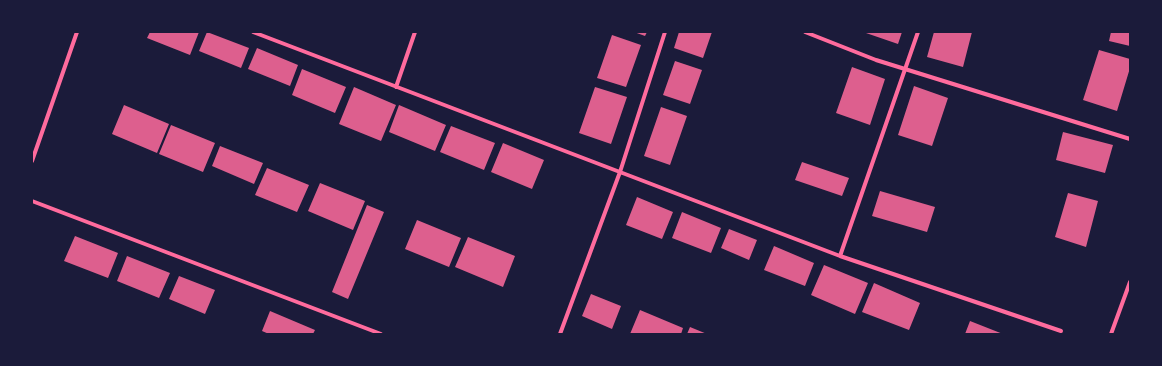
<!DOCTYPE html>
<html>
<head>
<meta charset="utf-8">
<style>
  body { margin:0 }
  #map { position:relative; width:1162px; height:366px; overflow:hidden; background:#1b1b3a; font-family:"Fira Sans Condensed",sans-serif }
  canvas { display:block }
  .frame { position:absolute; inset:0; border:33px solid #1b1b3a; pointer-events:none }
</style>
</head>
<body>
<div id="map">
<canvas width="1162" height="366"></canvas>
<div class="frame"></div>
</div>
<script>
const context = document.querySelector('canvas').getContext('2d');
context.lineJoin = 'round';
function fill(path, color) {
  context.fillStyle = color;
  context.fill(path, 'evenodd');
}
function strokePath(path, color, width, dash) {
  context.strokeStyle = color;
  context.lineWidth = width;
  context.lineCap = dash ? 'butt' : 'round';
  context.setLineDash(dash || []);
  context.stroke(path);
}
fill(new Path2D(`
  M150 32H199L190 55 147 38Z
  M207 32 249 48 241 68 199 51Z
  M634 32H647L645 36Z
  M679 32H712L703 58 674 48Z
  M867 32H902L898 44 866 33Z
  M934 32H972L963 67 927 57Z
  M1111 32H1130V46L1109 41Z
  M612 35 641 45 626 87 597 78Z
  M257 48 298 65 290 86 248 69Z
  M1099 50 1130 59V68L1117 111 1083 100Z
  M675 61 702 70 690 104 663 95Z
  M852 67 885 79 870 125 836 113Z
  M302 69 346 87 335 113 292 95Z
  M914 86 948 98 932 146 898 135Z
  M354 87 396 105 381 141 339 124Z
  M595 87 627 97 611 144 579 133Z
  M124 105 169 124 157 153 112 134Z
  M399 105 446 125 435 151 389 132Z
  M661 107 687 116 670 165 644 156Z
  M171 125 215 143 203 172 159 154Z
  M451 126 495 143 484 170 440 152Z
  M1063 132 1113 145 1105 173 1056 160Z
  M503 143 544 160 532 189 491 172Z
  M220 146 263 163 254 184 212 166Z
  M802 162 849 178 842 196 795 180Z
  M267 168 309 185 297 212 255 195Z
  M320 183 365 201 353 230 308 211Z
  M880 191 935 207 927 232 872 216Z
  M1068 193 1098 201 1086 247 1055 237Z
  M637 197 673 212 662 239 626 225Z
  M367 205 384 212 348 299 332 292Z
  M682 212 721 228 711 253 672 238Z
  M417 220 461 238 449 267 405 249Z
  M729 229 757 240 749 260 721 248Z
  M75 236 118 253 108 278 64 261Z
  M468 237 515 256 503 287 455 267Z
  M774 246 814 263 805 286 764 270Z
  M127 256 170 273 159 298 117 281Z
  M824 265 868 283 855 314 811 295Z
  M179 276 215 290 205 314 169 299Z
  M874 283 920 303 909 330 862 312Z
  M591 294 621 306 612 329 582 316Z
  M640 310 683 328 681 334H630Z
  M270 311 315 330 313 334H269L262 331Z
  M970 321 1003 334H965Z
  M690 327 707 334H687Z`), '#dd5f8e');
strokePath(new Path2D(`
  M253 32 840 256 1061 331
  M805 32 876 60 1130 139
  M396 87 415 32
  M32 161 77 32
  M32 201 381 334
  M840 256 918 32
  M560 334 620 172 665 32
  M1111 334 1130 282`), '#ff6b9d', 4);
</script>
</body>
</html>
